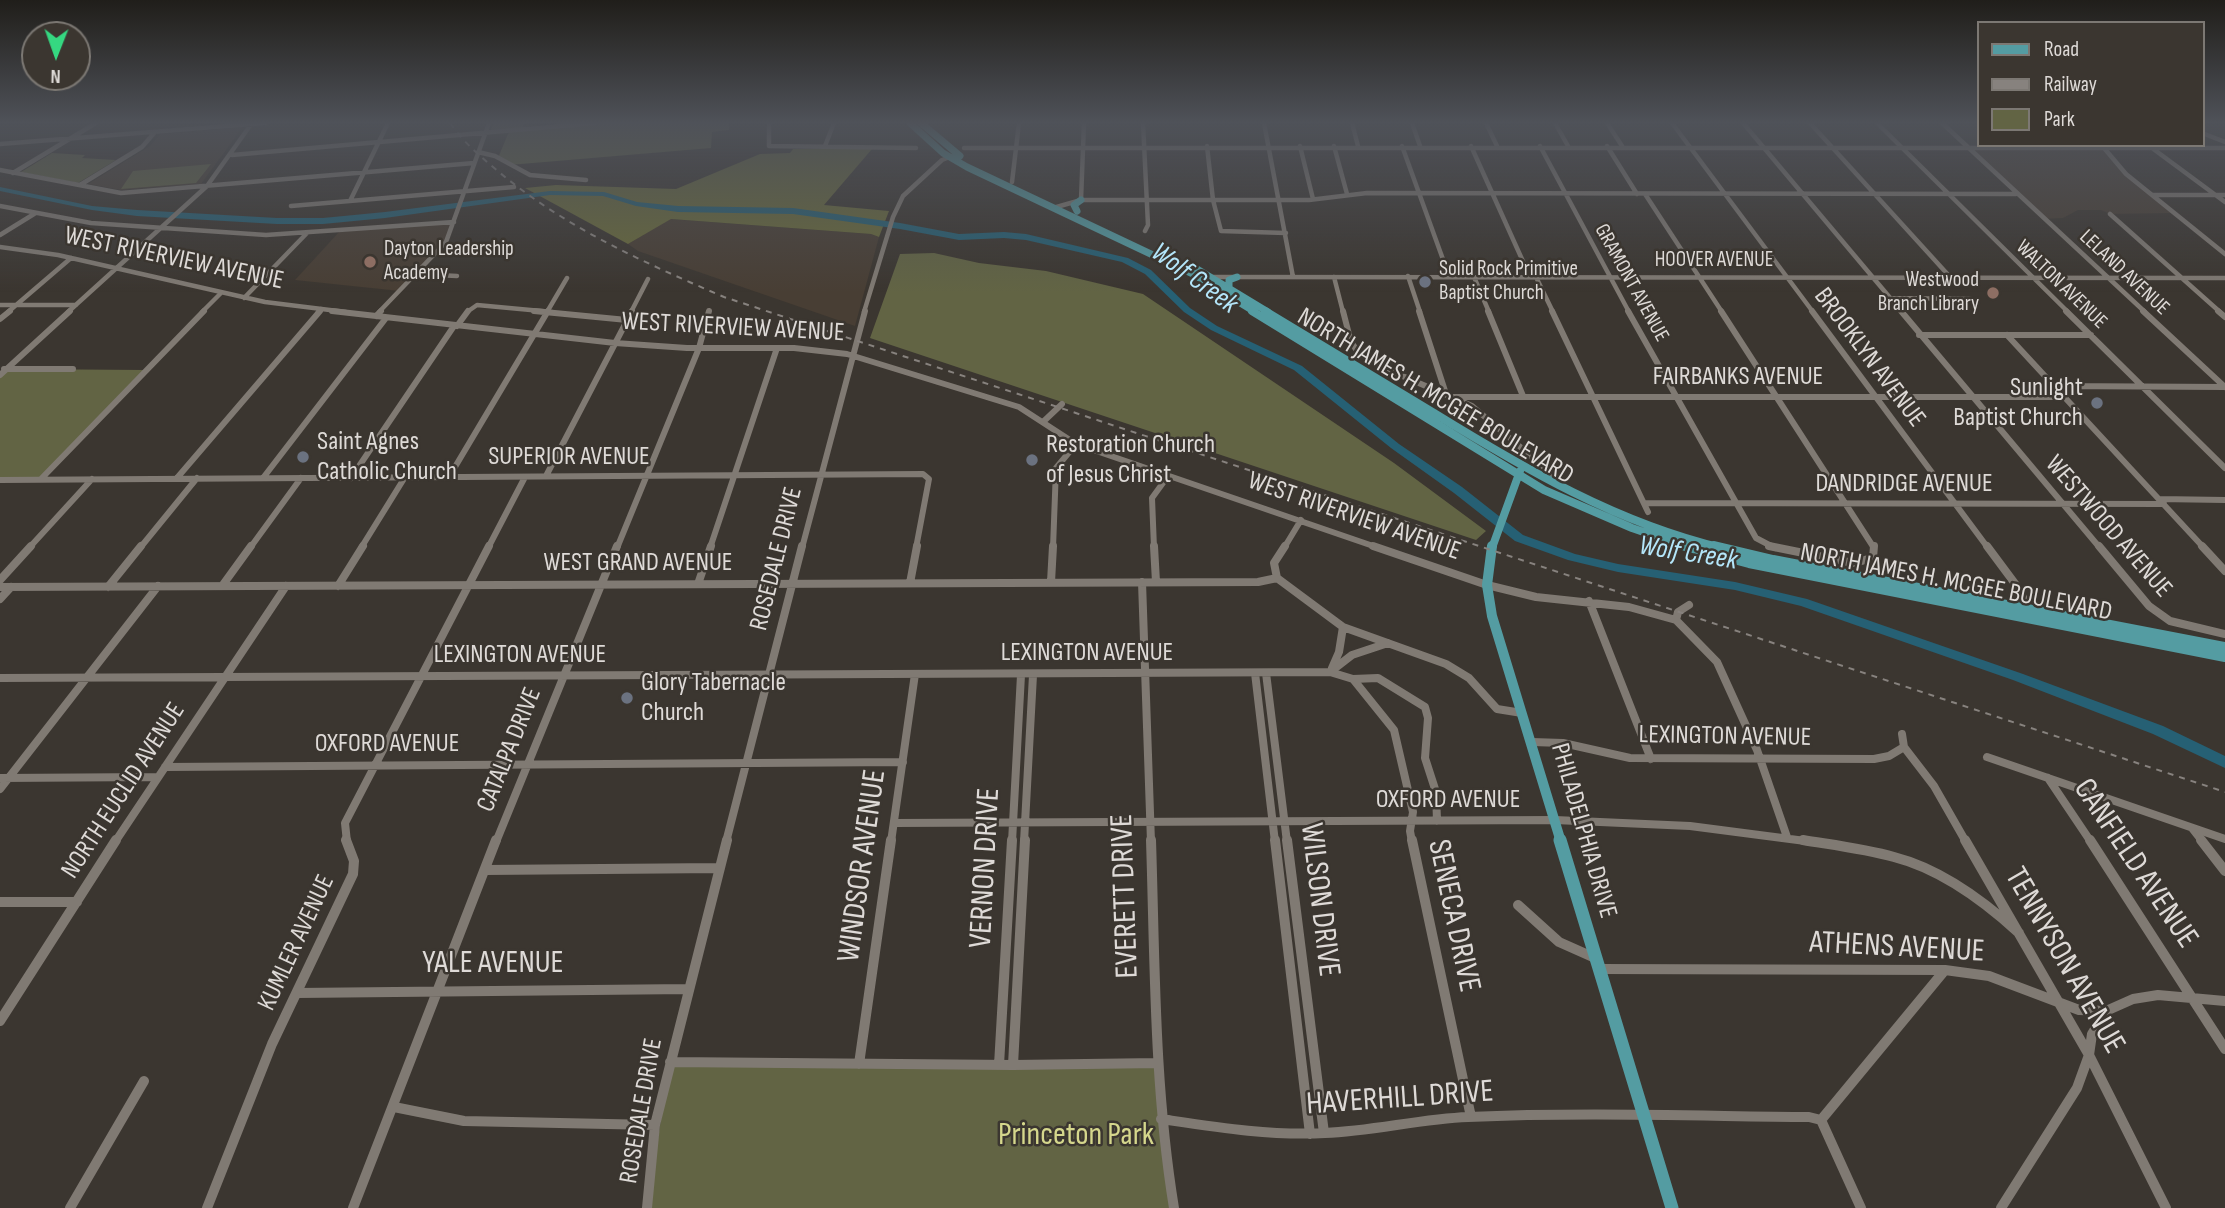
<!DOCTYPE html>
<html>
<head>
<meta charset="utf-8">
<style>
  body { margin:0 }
  #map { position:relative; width:2225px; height:1208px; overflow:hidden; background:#3b3630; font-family:"Sofia Sans Condensed",sans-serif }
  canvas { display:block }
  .legend { position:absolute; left:1977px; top:21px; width:228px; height:126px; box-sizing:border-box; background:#3b3630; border:2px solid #7c7873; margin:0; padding:9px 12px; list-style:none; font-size:21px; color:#dedad7 }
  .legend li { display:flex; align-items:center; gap:14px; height:35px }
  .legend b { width:35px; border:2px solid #7c7873 }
  .north { position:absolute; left:21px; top:21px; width:70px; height:70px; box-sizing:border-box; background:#3b3630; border:2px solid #7c7873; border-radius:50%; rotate:181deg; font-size:19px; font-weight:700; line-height:28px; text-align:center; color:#dedad7 }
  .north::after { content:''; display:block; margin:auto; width:24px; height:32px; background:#35d881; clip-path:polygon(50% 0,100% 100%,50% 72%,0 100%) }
</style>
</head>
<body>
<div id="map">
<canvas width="2225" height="1208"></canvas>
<ul class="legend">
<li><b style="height:9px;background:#549ca2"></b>Road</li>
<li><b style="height:9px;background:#87827e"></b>Railway</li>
<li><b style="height:19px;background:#626444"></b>Park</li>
</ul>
<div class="north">N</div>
</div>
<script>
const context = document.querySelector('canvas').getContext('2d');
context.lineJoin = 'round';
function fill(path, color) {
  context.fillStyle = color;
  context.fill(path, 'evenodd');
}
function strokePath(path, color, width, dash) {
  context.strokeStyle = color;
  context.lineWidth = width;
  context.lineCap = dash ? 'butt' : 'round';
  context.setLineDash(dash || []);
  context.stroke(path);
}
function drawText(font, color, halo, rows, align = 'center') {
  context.font = font + ' "Sofia Sans Condensed",sans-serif';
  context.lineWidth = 5;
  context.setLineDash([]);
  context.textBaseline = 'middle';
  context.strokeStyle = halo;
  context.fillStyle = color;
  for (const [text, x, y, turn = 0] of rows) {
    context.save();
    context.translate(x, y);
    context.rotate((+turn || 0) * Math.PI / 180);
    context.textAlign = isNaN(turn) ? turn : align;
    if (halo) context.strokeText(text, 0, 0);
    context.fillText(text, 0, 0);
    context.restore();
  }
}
fill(new Path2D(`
  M243 127 201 184 121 190 88 184 150 146 160 134Z
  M1968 147H2103L2123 171 2176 213 2110 214 2101 210H2078L2063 218 2042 219Z
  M670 219 871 234 879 237 855 326 638 251 628 244Z
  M454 222 449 238 400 291 295 280 340 231Z`), '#483e34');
fill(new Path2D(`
  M493 123H524L523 128 595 123H729V130L712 132 711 148 509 165 498 158 510 129 491 130Z
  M52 153 85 155 82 158 116 160 78 183 21 172Z
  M211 164 196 183 121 189 133 171Z
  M934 253 979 263 1046 271 1143 294 1394 463 1486 531 1476 540 870 338 900 254Z
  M6 369 147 370 41 479 0 480V375Z
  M670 1062 1158 1063 1174 1208H647Z`), '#626444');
fill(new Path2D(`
  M793 149H872L824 205 889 211 879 237 871 234 671 219 628 244 525 188 556 185 676 189 760 154 790 153Z`), '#696a3b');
fill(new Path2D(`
  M0 187 92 206 137 210 277 218H323L385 212 550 191 604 192 637 202 678 206 793 208 900 223 959 234 1004 232 1026 234 1128 258 1151 270 1190 308 1217 326 1302 366 1399 444 1462 487 1523 535 1575 554 1618 564 1735 582 1807 599 2023 674 2163 726 2225 756V768L2153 734 2013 680 1801 606 1735 590 1618 572 1568 560 1515 541 1454 493 1391 448 1294 370 1211 330 1184 312 1145 274 1122 262 1026 240 1004 238 959 240 900 229 793 214 678 212 636 206 603 196 550 195 385 218 323 224H277L137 216 92 210 0 191Z`), '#266074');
strokePath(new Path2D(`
  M769 123V146L916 148
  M1143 123 1148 225 1145 231
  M1264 123 1293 277
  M1352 123 1358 146
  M1412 123 1420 146
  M1486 123 1497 146
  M1555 123 1568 146
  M1607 123 1622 146
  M1672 123 1813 312
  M1743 123 1902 312
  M1810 123 1951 278
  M1877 123 2068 312
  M1942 123 2145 312
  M2202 133 2225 142
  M0 144 265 123
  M825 146 834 123
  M1207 146 1213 200 1221 231 1286 233
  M1300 146 1313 199
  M1334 146 1347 194
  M1402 146 1449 276
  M1471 146 1530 277
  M1540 146 1629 312
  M1607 146 1637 194
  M964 148H2225
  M2104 148 2126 174 2225 254
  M2152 148 2225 202
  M478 152 495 156 530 175 586 180
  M232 155 595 123
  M0 170 121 193 474 163
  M13 173 96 123
  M1012 182 1019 123
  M80 185 142 147 155 132
  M1645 194 1722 312
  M2153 195H2225
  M1081 200 1084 123
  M350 201 388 123
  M0 206 91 223 266 235 454 222
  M291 206 514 187
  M1053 208 1081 200H1309L1367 193 2016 194
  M2110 214 2220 312
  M0 235 34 214
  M0 247 58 255 265 302 346 312
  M417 274 457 276
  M1408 276 1420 312
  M1211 277 2225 278
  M1334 277 1343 312
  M1474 277 1489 312
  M1536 277 1553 312
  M244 298 307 233
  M1889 298 1971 299
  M0 305H76
  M8 312 71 258
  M68 312 207 186 252 123
  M202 312 221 293
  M318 312 321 309
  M379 312 446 242 489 123
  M467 312 477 305 552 312
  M547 312 567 278
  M631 312 648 279
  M864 312 893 217 903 196 942 160 952 156`), '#807a73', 4.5);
strokePath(new Path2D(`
  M332 311 615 343 687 348H794L847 354 1019 407 1076 444 1379 548
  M534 311 627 320
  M1343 311 1351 342 1358 352 1377 365 1472 406 1558 479
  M1419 311 1446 394
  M1488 311 1523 396
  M1552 311 1648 512
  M1628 311 1756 538 1775 548
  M1721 311 1874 548
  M1812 311 1988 548
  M1901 311 2100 548
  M2066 311 2225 468
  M2143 311 2225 387
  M2218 311 2225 317
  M376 316 381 311
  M0 319 10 311
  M457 326 468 311
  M1919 335H2091
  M2007 335 2204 548
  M4 369H73
  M0 375 70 311
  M2055 386 2225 387
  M1453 397H2065
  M1044 421 1062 404
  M546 476 632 311
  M449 477 548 311
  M177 478 320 311
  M263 478 386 318
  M351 478 454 326
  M41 479 204 311
  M0 480 923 474 929 479 916 548
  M2159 499 2225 500
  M1644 503 2164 504
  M29 548 92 479
  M140 548 197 478
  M250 548 301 478
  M361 548 405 477
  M488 548 525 477
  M617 548 699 348 709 311
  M710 548 777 348
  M802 548 865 311
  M1053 548 1056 468 1076 444
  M1154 548 1152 498 1168 476
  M1284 548 1301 520`), '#807a73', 6);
strokePath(new Path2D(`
  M1154 546 1156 582
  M1285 546 1274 563 1277 578 1343 627 1446 664 1469 678 1497 709 1522 713
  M1373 546 1487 585 1536 597 1629 607 1676 620 1717 662 1757 750 1787 837
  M1769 546 1853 563 1873 558 1874 546
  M1987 546 2019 589 2029 610
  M2099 546 2149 606 2170 621 2225 634
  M2202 546 2225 571
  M0 580 31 546
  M1051 582 1053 546
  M1142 582 1151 842
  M910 583 917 546
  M698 584 711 546
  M222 586 251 546
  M338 586 363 546
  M0 587 1258 582 1277 578
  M108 587 141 546
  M0 599 11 587
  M1589 601 1651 759
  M1676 620 1678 612 1689 605
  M1332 668 1339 652 1343 627
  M1330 672 1352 655 1388 643
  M1255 673 1275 842
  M1266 673 1287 842
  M0 678 1330 672 1353 679 1394 730 1413 812 1410 831 1412 842
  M1353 679 1378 678 1425 707 1428 718 1425 758 1436 792 1437 821
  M1532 742 1563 743 1630 758 1874 759 1889 756 1904 747 1902 734
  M1904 747 1934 786 1966 842
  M1987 757 2225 839
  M165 767 903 762
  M0 778 157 777
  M2048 778 2091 842
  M0 789 158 586
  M894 823 1555 820 1690 826 1813 842
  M2192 828 2203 842
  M115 842 286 586
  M347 842 345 823 489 546
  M496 842 617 546
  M726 842 802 546
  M891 842 915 674
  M1012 842 1021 675
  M1024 842 1033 675`), '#807a73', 8);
strokePath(new Path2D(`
  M1151 840C1155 963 1154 1086 1174 1208
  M1275 840 1310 1134
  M1287 840 1324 1133
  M1412 840 1471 1117
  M1803 840C1833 845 1865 849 1894 857 1941 869 1984 901 2019 933
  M1965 840 2089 1055 2166 1208
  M2090 840 2225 1049
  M2201 840 2225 871
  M485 870 720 868
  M0 902H77
  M1518 905 1559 942 1595 958
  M1599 969 1945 970 1989 976 2079 1010 2106 1011 2133 999 2158 995 2225 1001
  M297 993 689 989
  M0 1021 116 840
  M670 1062 1013 1065 1158 1063
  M859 1064 891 840
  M999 1065 1012 840
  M1013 1065 1025 840
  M394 1107 464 1121 655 1125
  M1161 1119C1215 1127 1270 1136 1325 1133 1373 1131 1420 1119 1468 1117 1582 1112 1696 1116 1809 1117L1821 1120
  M1821 1120 1945 970
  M1821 1120 1861 1208
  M70 1208 144 1081
  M207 1208 272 1044 353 874 354 861 346 840
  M353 1208 496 840
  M647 1208 655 1125 727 840
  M2001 1208 2077 1088 2089 1055 2092 1034 2106 1011`), '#807a73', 10);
strokePath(new Path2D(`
  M910 123 943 153 967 167 1193 274 1255 312
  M921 123 960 156
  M1077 211 1074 205 1081 200
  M1192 266 1268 312
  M1229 287V280L1237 277`), '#549ca2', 7);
strokePath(new Path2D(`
  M1252 311 1544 490 1632 528 1690 548
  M1265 311C1322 345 1378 379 1434 413 1525 469 1617 523 1722 548
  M1492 548 1520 471`), '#549ca2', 8);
strokePath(new Path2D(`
  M1492 546 1487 585 1492 616 1561 842
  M1685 546 1749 563 2225 657
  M1714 546 1773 560 2225 647`), '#549ca2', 10);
strokePath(new Path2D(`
  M1560 840 1672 1208`), '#549ca2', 13);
strokePath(new Path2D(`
  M450 123C464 143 481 157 499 172 566 228 645 263 724 297L2225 792`), '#87827e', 2, [6, 6]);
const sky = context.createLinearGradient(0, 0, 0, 292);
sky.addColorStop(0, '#201e1a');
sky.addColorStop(0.42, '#4f5259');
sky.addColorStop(1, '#4f525900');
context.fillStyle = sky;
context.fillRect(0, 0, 2225, 292);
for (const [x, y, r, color] of [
  [370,262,7,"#8d6e63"],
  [1425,282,7,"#6b7280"],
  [1993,293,7,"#8d6e63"],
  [2097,403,7,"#6b7280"],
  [303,457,7,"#6b7280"],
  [1032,460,7,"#6b7280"],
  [627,698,7,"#6b7280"]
]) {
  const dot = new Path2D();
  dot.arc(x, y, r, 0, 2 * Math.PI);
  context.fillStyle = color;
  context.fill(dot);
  strokePath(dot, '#3b3630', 2.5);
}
drawText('21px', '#dedad7', '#3b3630', [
  ["Dayton Leadership",384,250],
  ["Academy",384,274],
  ["Solid Rock Primitive",1439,270],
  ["Baptist Church",1439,294],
  ["Westwood",1979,281,"right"],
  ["Branch Library",1979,305,"right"]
], 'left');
drawText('21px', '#dedad7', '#3b3630', [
  ["HOOVER AVENUE",1714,261],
  ["LELAND AVENUE",2124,273,43],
  ["GRAMONT AVENUE",1631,283,61],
  ["WALTON AVENUE",2061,285,44]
]);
drawText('26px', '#dedad7', '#3b3630', [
  ["WEST RIVERVIEW AVENUE",174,259,12],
  ["WEST RIVERVIEW AVENUE",733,328,3],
  ["BROOKLYN AVENUE",1869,358,53],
  ["FAIRBANKS AVENUE",1738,377],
  ["NORTH JAMES H. MCGEE BOULEVARD",1435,397,31],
  ["SUPERIOR AVENUE",569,457],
  ["DANDRIDGE AVENUE",1904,484],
  ["WEST RIVERVIEW AVENUE",1354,517,19],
  ["WESTWOOD AVENUE",2108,527,49],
  ["ROSEDALE DRIVE",777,559,-76],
  ["WEST GRAND AVENUE",638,563],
  ["NORTH JAMES H. MCGEE BOULEVARD",1956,583,11],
  ["LEXINGTON AVENUE",1087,653],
  ["LEXINGTON AVENUE",520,655],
  ["LEXINGTON AVENUE",1725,737,1],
  ["OXFORD AVENUE",387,744],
  ["CATALPA DRIVE",510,750,-68],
  ["NORTH EUCLID AVENUE",124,791,-57],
  ["OXFORD AVENUE",1448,800],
  ["PHILADELPHIA DRIVE",1583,831,74],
  ["KUMLER AVENUE",297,943,-65],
  ["ROSEDALE DRIVE",642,1111,-80]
]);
drawText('26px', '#dedad7', '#3b3630', [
  ["Sunlight",2083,388,"right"],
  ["Baptist Church",2083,418,"right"],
  ["Saint Agnes",317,442],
  ["Catholic Church",317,472],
  ["Restoration Church",1046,445],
  ["of Jesus Christ",1046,475],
  ["Glory Tabernacle",641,683],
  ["Church",641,713]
], 'left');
drawText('italic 28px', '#b4e6fa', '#3b3630', [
  ["Wolf Creek",1194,279,36],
  ["Wolf Creek",1688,554,9]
]);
drawText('32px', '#dedad7', '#3b3630', [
  ["CANFIELD AVENUE",2135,864,56],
  ["WINDSOR AVENUE",863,866,-82],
  ["VERNON DRIVE",986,868,-87],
  ["EVERETT DRIVE",1126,896,-92],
  ["WILSON DRIVE",1319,900,83],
  ["SENECA DRIVE",1453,916,78],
  ["ATHENS AVENUE",1897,948,3],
  ["TENNYSON AVENUE",2064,961,60],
  ["YALE AVENUE",493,964],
  ["HAVERHILL DRIVE",1400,1099,-4]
]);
drawText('32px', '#d5d78c', '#3b3630', [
  ["Princeton Park",1076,1136]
]);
</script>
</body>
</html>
